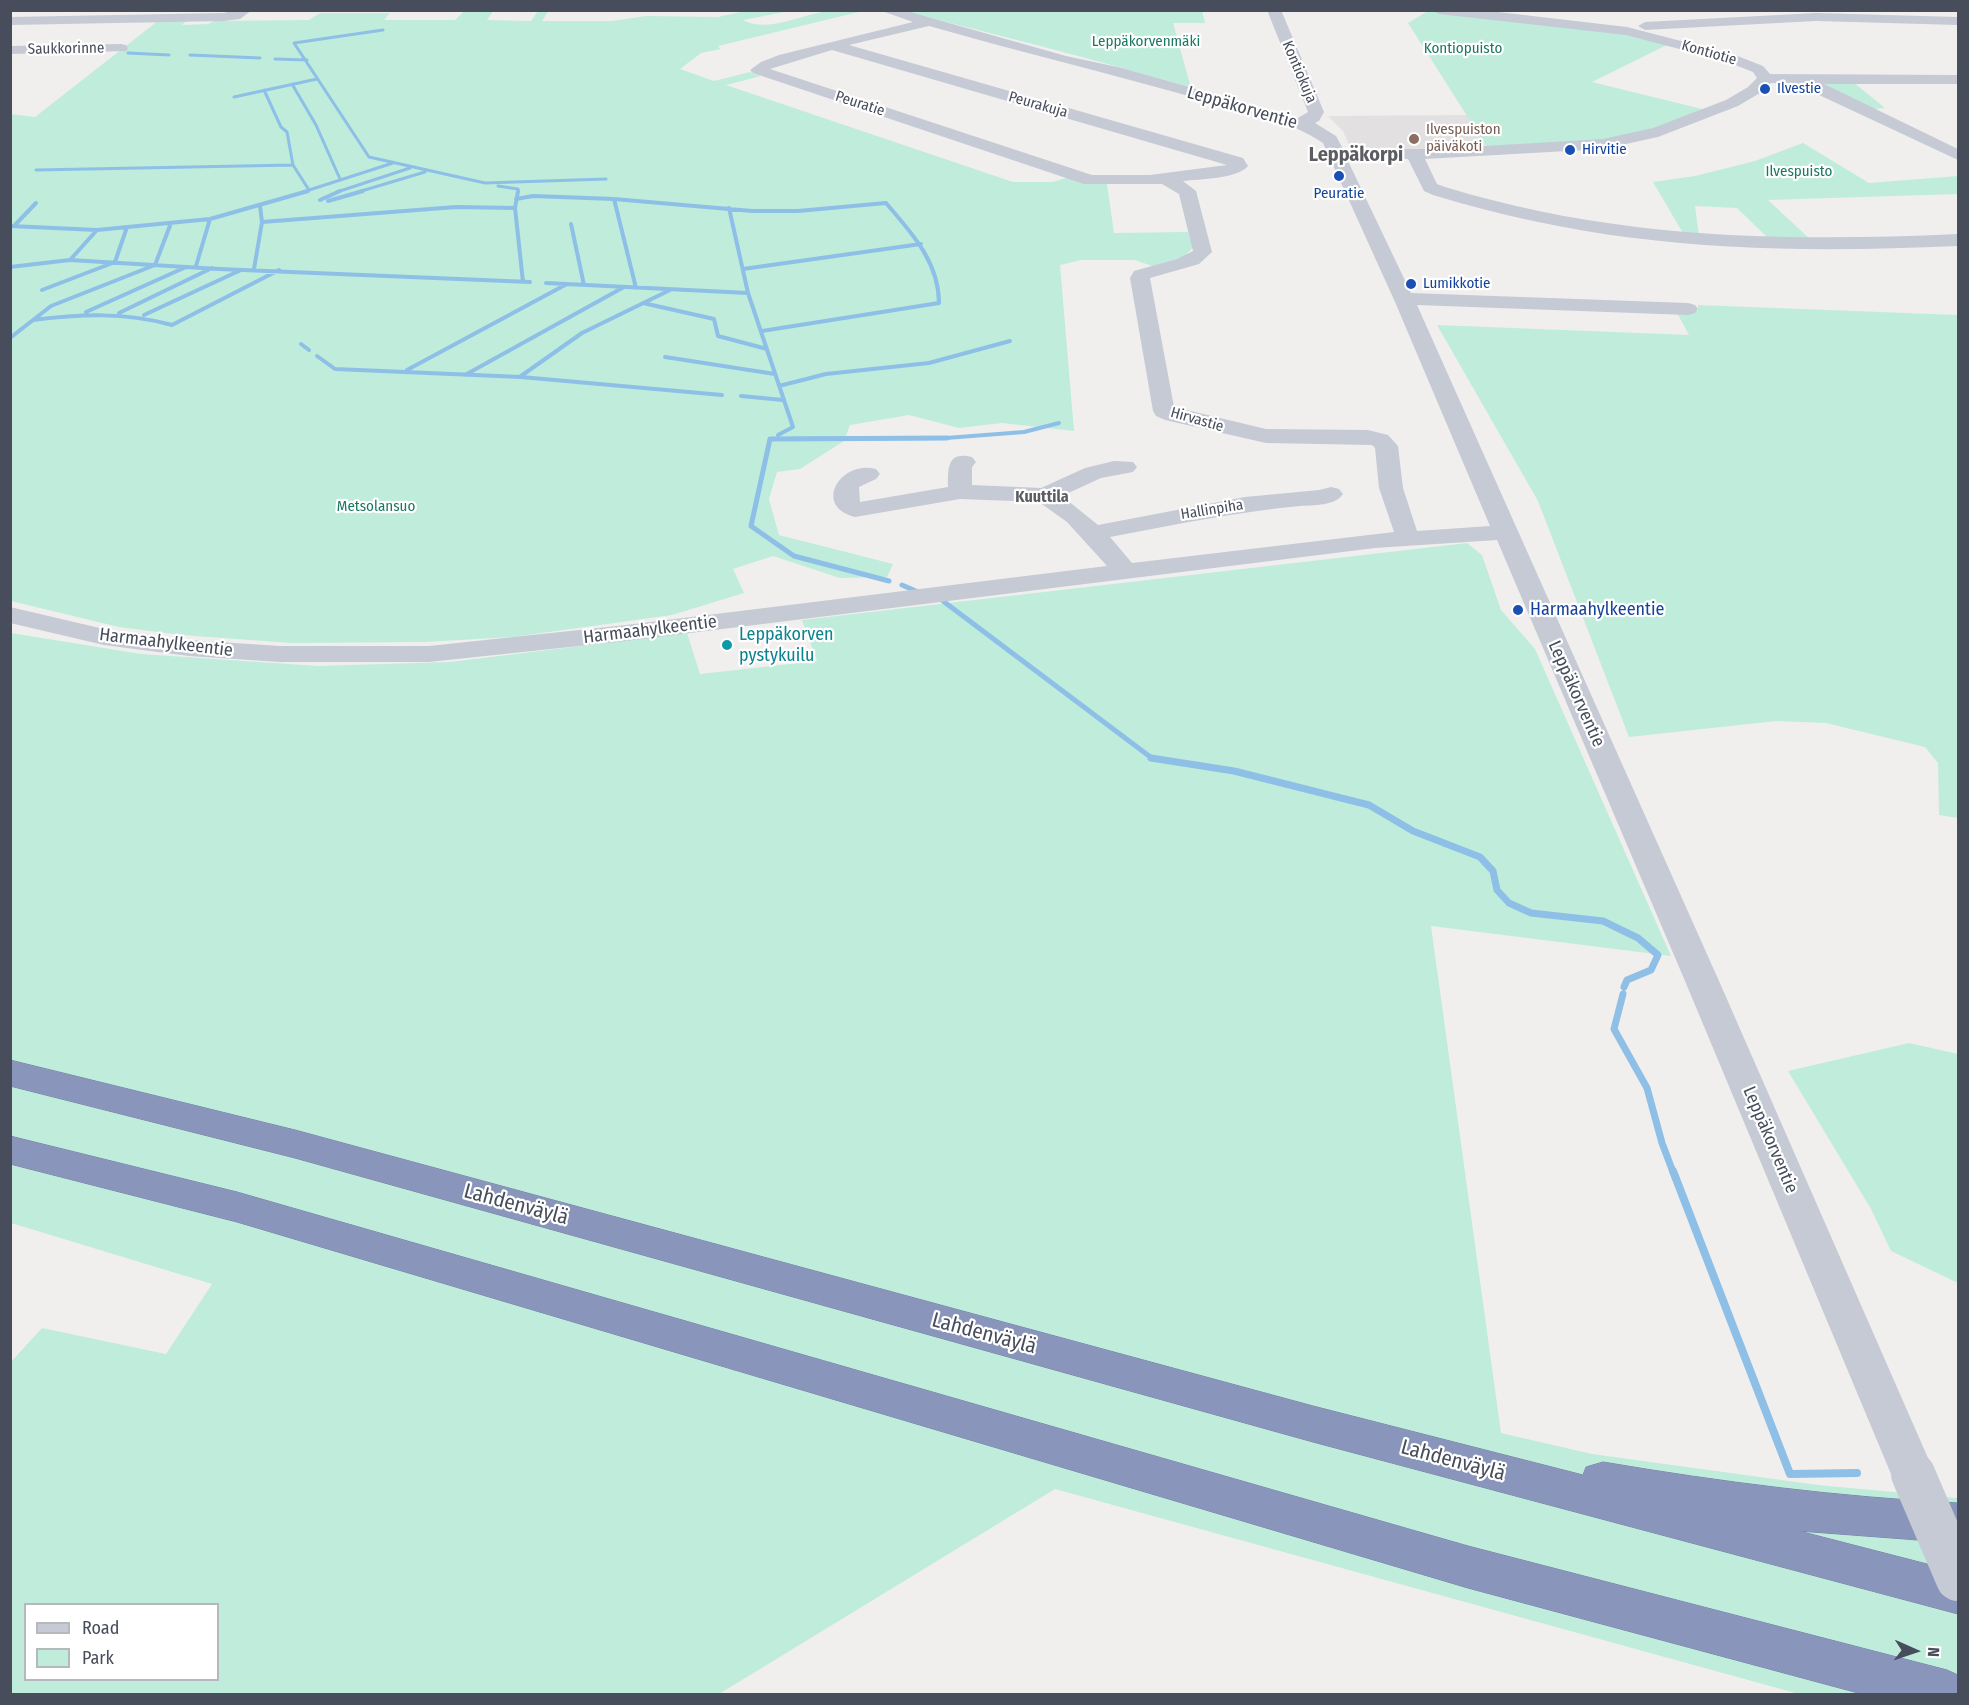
<!DOCTYPE html>
<html>
<head>
<meta charset="utf-8">
<style>
  body { margin:0 }
  #map { position:relative; width:1969px; height:1705px; overflow:hidden; background:#f1efee; font-family:"Fira Sans Condensed",sans-serif }
  canvas { display:block }
  .frame { position:absolute; inset:0; border:12px solid #474d5b; pointer-events:none }
  .legend { position:absolute; left:24px; top:1603px; width:195px; height:78px; box-sizing:border-box; background:#fff; border:2px solid #b5b8bd; margin:0; padding:8px 10px; list-style:none; font-size:18px; color:#474d5b }
  .legend li { display:flex; align-items:center; gap:12px; height:30px }
  .legend b { width:30px; border:2px solid #b5b8bd }
  .north { position:absolute; left:1885px; top:1621px; width:60px; height:60px; -webkit-text-stroke:4px #fff; paint-order:stroke; rotate:93deg; font-size:16px; font-weight:700; line-height:24px; text-align:center; color:#474d5b }
  .north::after { content:''; display:block; margin:auto; width:21px; height:27px; background:#474d5b; clip-path:polygon(50% 0,100% 100%,50% 72%,0 100%) }
</style>
</head>
<body>
<div id="map">
<canvas width="1969" height="1705"></canvas>
<div class="frame"></div>
<ul class="legend">
<li><b style="height:8px;background:#c5cad5"></b>Road</li>
<li><b style="height:16px;background:#bfecdb"></b>Park</li>
</ul>
<div class="north">N</div>
</div>
<script>
const context = document.querySelector('canvas').getContext('2d');
context.lineJoin = 'round';
function fill(path, color) {
  context.fillStyle = color;
  context.fill(path, 'evenodd');
}
function strokePath(path, color, width, dash) {
  context.strokeStyle = color;
  context.lineWidth = width;
  context.lineCap = dash ? 'butt' : 'round';
  context.setLineDash(dash || []);
  context.stroke(path);
}
function drawText(font, color, halo, rows, align = 'center') {
  context.font = font + ' "Fira Sans Condensed",sans-serif';
  context.lineWidth = 4.5;
  context.setLineDash([]);
  context.textBaseline = 'middle';
  context.strokeStyle = halo;
  context.fillStyle = color;
  for (const [text, x, y, turn = 0] of rows) {
    context.save();
    context.translate(x, y);
    context.rotate((+turn || 0) * Math.PI / 180);
    context.textAlign = isNaN(turn) ? turn : align;
    if (halo) context.strokeText(text, 0, 0);
    context.fillText(text, 0, 0);
    context.restore();
  }
}
fill(new Path2D(`
  M1467 115 1488 149 1355 150 1350 147 1343 131 1328 116Z`), '#e2e0e0');
fill(new Path2D(`
  M494 10 487 20 531 21 538 11 549 10 542 21H612L646 16 718 17 745 11H789L743 20C769 34 803 13 830 11 841 10 852 11 863 11L718 46 721 49 701 53 680 69 714 81 750 72 761 76 726 85 1013 182H1053L1069 177 1093 184H1107L1114 233 1188 232 1193 248 1182 258 1152 266 1135 260H1081L1060 265 1074 431 1002 423 959 428 909 415 850 425 844 441 800 469 777 472 769 499 779 535 893 564 887 577 840 578 773 556 733 569 744 593 672 615 513 637 424 642 292 643 181 635 119 627 11 601 10 114 35 117 159 20H187L182 25 208 24 214 21 309 20 320 13H390L384 20H455L464 11Z
  M1202 10 1205 23H1173L1191 88C1096 59 1000 36 904 11Z
  M1428 11 1629 33 1669 44 1592 82 1706 110 1640 133 1594 141 1488 149 1408 23Z
  M1853 82 1885 108 1874 109 1824 86 1823 83Z
  M1803 143 1869 183 1958 176V194L1768 200 1812 241 1769 239 1737 208 1695 206 1699 236 1684 235 1653 182 1695 176 1755 161Z
  M1698 305 1958 315V818L1939 815 1938 763 1925 747 1826 723 1776 721 1629 737 1538 501 1437 325 1689 335 1676 311H1698Z
  M1467 543 1482 555 1501 610 1535 649 1671 956 1431 926 1501 1433 1592 1454 1818 1485 1958 1498V1694H1799L1055 1489 719 1694H11L10 1363 42 1328 166 1354 212 1284 11 1223V633L141 654 318 666 450 662 687 633 700 674 817 661 802 620ZM26 1604H218V1680H26Z
  M1909 1043 1958 1054V1283L1891 1251 1871 1209 1788 1071Z`), '#bfecdb');
strokePath(new Path2D(`
  M383 30 294 43 369 157 485 183 606 179
  M128 53 169 55
  M190 55 260 58
  M275 59 307 60
  M292 84 316 125 340 179
  M264 90 281 127 287 132 293 165 309 190
  M234 97 317 79
  M36 170 293 165
  M498 186 518 189V192
  M303 192 393 163
  M337 192 410 168
  M358 192 425 172`), '#8ebfe7', 3);
strokePath(new Path2D(`
  M518 191 515 208 523 282
  M516 199 533 196 614 199 752 211H798L886 203C911 232 939 262 939 303L762 331
  M614 199 636 288
  M320 200 340 191
  M328 201 363 191
  M729 208 748 293 793 427 778 435
  M262 222 456 207 515 208
  M571 224 584 285
  M10 226 97 230 210 219 308 191
  M14 226 36 203
  M70 260 97 230
  M196 266 210 219
  M10 267 70 260 219 269 530 282
  M254 269 262 222 260 206
  M743 269 921 244
  M546 283 748 293
  M42 290 115 262 127 227
  M643 303 714 319 718 336 767 349
  M86 312 186 267
  M119 313 212 268
  M144 315 241 270
  M33 320C81 314 125 312 172 325L279 270
  M10 338 51 306 155 265 171 223
  M301 344 309 350
  M317 356 335 369 521 377 722 395
  M665 357 775 374
  M407 370 565 285
  M465 375 624 287
  M521 376 582 333 670 290
  M779 386 826 374 929 363 1010 341
  M741 396 783 400
  M770 439 946 438 1024 432 1059 423`), '#8ebfe7', 4);
strokePath(new Path2D(`
  M889 581 794 556 751 526 770 439 947 438
  M902 585 918 592
  M943 601 1153 759`), '#8ebfe7', 5);
strokePath(new Path2D(`
  M1151 758 1234 771 1369 805 1413 831 1480 857 1493 871 1497 890 1509 903 1531 913 1603 921 1638 938 1658 955 1651 970 1627 980 1624 987
  M1623 994 1614 1029 1647 1088 1662 1143 1673 1172`), '#8ebfe7', 7);
strokePath(new Path2D(`
  M1673 1171 1790 1474 1857 1473`), '#8ebfe7', 8);
const highway = new Path2D(`
  M10 1060 295 1130 1313 1406 1583 1475 1586 1467 1603 1462C1721 1482 1839 1497 1958 1503V1543L1799 1531 1958 1572V1614L1313 1442 295 1158 10 1086Z
  M10 1136 237 1192 1468 1546 1947 1670 1958 1675V1694H1862L1468 1588 237 1222 10 1164Z`);
strokePath(highway, '#7480a6', 1);
fill(new Path2D(`
  M234 10H252L240 19 224 21 10 25V17L224 13Z
  M879 10H903L1066 56 1122 68 1298 118 1308 112 1267 10H1281L1324 112 1319 121 1315 123 1336 136 1343 149H1434L1603 139 1653 128 1726 100 1748 87 1757 78 1753 72 1725 61 1626 35 1439 14 1432 10H1481L1627 27 1735 55 1763 66 1770 74 1958 75V84H1824L1958 149V160L1817 94 1802 84 1771 83 1760 93 1738 106 1658 137 1603 149 1425 159 1437 184 1445 187C1615 239 1782 242 1958 234V246C1773 254 1612 250 1433 195L1424 191 1408 159H1347L1411 293 1688 303 1695 305 1698 309 1695 313 1688 315 1417 305 1719 981 1935 1474 1929 1487 1913 1492 1897 1487 1891 1474 1685 981 1497 540 1375 548 626 641 429 662H280L189 656 104 645 10 623V607L104 629 189 640 280 646H429L626 625 1107 566 1067 522 1039 502 960 499 855 517C813 507 839 460 876 469L880 474 876 479 859 487 860 502 948 487C948 468 947 451 972 457L976 462 972 467V485L1041 488 1085 468 1114 461 1133 462 1137 467 1133 472 1101 478 1062 496 1098 525 1245 497 1319 490 1331 487 1339 489 1343 494C1335 506 1314 505 1300 506 1236 512 1173 525 1110 537L1132 563 1394 532 1379 488 1375 448 1372 445 1266 443 1165 420 1156 416 1153 411 1130 278 1134 271 1177 259 1193 251 1179 194 1162 184H1084L753 73 750 70 761 62 779 55 913 22ZM929 26C1020 52 1112 74 1203 100 1243 112 1288 119 1323 143L1395 302 1490 526 1417 531 1403 488 1398 446 1388 435 1368 430 1266 429 1174 407 1150 278 1199 264 1212 252 1196 191 1183 181C1199 179 1238 179 1248 166L1243 158 849 45ZM832 50 1227 165 1150 175H1092L770 69Z
  M1816 13 1958 17V25L1816 21 1645 30 1638 26 1645 22Z
  M121 44 126 45 128 48 126 51 10 54V46Z`), '#c5cad5');
fill(highway, '#8995ba');
strokePath(new Path2D(`
  M1913 1474 1958 1579`), '#c5cad5', 44);
for (const [x, y, r, color] of [
  [1765,89,6,"#1a4fb4"],
  [1414,139,6,"#8d6e63"],
  [1570,150,6,"#1a4fb4"],
  [1339,176,6,"#1a4fb4"],
  [1411,284,6,"#1a4fb4"],
  [1518,610,6,"#1a4fb4"],
  [727,645,6,"#0f9aa8"]
]) {
  const dot = new Path2D();
  dot.arc(x, y, r, 0, 2 * Math.PI);
  context.fillStyle = color;
  context.fill(dot);
  strokePath(dot, '#fff', 2);
}
drawText('15px', '#1c7860', '#fff', [
  ["Leppäkorvenmäki",1146,42],
  ["Kontiopuisto",1463,49],
  ["Ilvespuisto",1799,172],
  ["Metsolansuo",376,507]
]);
drawText('15px', '#474d5b', '#fff', [
  ["Saukkorinne",66,49,-1],
  ["Kontiotie",1709,53,16],
  ["Kontiokuja",1299,72,67],
  ["Peuratie",860,104,18],
  ["Peurakuja",1038,105,16],
  ["Hirvastie",1197,420,16],
  ["Hallinpiha",1212,510,-9]
]);
drawText('15px', '#164399', '#fff', [
  ["Ilvestie",1777,89],
  ["Hirvitie",1582,150],
  ["Peuratie",1339,194,"center"],
  ["Lumikkotie",1423,284]
], 'left');
drawText('15px', '#785e54', '#fff', [
  ["Ilvespuiston",1426,130],
  ["päiväkoti",1426,147]
], 'left');
drawText('bold 16px', '#5b5d63', '#fff', [
  ["Kuuttila",1042,498]
]);
drawText('18px', '#474d5b', '#fff', [
  ["Leppäkorventie",1242,108,16],
  ["Harmaahylkeentie",650,630,-7],
  ["Harmaahylkeentie",166,643,7],
  ["Leppäkorventie",1576,694,66],
  ["Leppäkorventie",1770,1140,67]
]);
drawText('18px', '#164399', '#fff', [
  ["Harmaahylkeentie",1530,610]
], 'left');
drawText('18px', '#0d838f', '#fff', [
  ["Leppäkorven",739,635],
  ["pystykuilu",739,656]
], 'left');
drawText('bold 20px', '#5b5d63', '#fff', [
  ["Leppäkorpi",1356,155]
]);
drawText('21px', '#474d5b', '#fff', [
  ["Lahdenväylä",516,1205,15],
  ["Lahdenväylä",984,1334,15],
  ["Lahdenväylä",1453,1461,15]
]);
</script>
</body>
</html>
